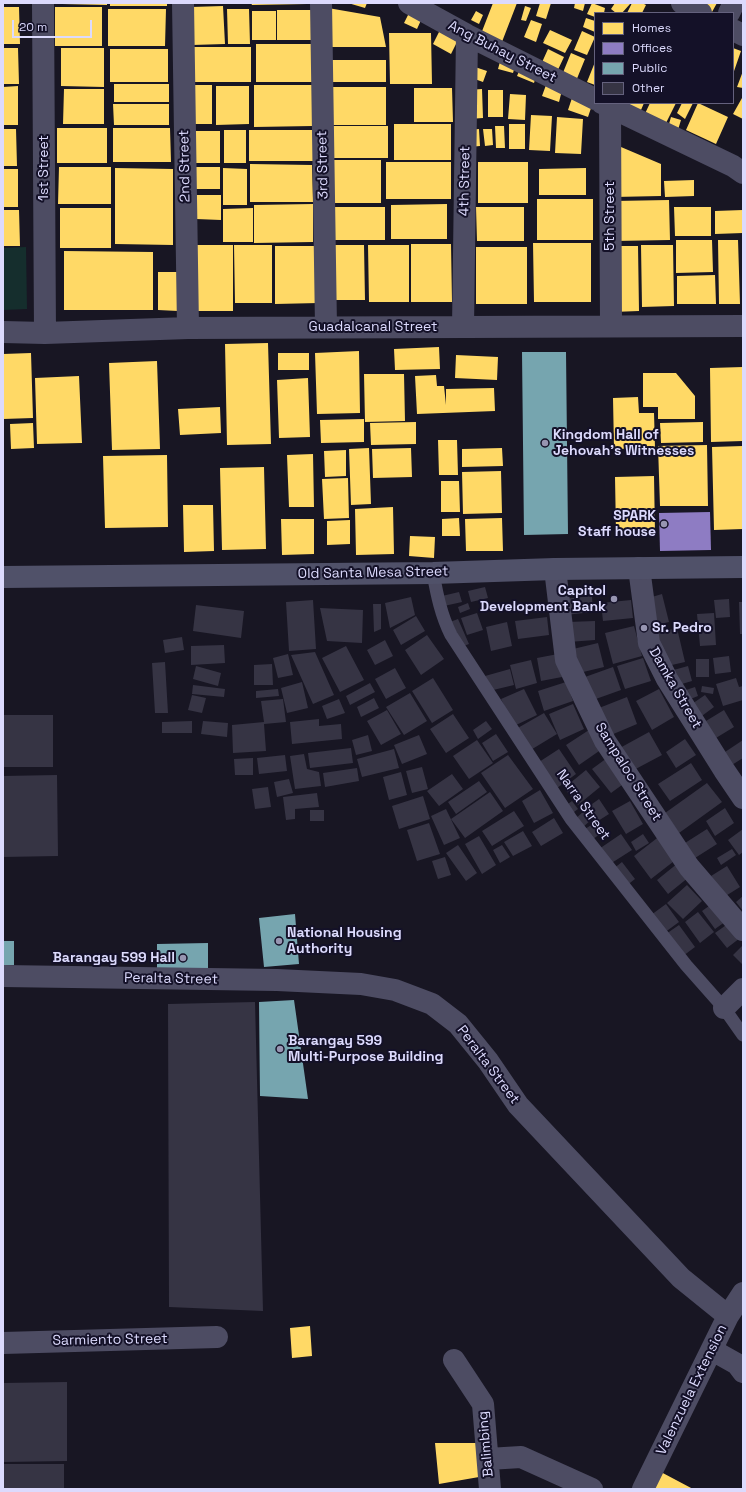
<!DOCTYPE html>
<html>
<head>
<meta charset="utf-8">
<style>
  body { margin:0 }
  #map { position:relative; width:746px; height:1492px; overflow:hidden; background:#181623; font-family:"Space Grotesk",sans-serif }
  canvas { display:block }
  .frame { position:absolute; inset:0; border:4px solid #dcdafd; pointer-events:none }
  .legend { position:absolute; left:594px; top:12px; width:140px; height:92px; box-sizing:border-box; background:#141128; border:1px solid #64617d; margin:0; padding:5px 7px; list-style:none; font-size:12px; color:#dcdafd }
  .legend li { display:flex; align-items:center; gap:8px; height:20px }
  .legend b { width:20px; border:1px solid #64617d }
  .scale { position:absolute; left:12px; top:20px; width:80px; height:18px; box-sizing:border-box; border:2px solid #dcdafd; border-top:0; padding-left:5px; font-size:12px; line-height:14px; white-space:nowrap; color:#dcdafd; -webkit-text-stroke:3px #141128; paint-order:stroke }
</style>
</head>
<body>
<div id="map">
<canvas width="746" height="1492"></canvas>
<div class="frame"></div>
<ul class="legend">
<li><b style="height:11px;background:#ffd966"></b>Homes</li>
<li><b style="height:11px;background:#8e7cc3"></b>Offices</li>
<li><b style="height:11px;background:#76a5af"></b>Public</li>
<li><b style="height:11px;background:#363444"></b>Other</li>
</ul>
<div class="scale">20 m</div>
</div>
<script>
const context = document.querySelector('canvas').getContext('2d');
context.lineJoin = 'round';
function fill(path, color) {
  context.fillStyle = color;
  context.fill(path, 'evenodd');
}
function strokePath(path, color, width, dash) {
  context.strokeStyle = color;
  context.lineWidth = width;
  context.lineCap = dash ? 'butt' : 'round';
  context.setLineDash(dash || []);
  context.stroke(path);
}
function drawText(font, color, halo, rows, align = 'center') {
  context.font = font + ' "Space Grotesk",sans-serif';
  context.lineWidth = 4;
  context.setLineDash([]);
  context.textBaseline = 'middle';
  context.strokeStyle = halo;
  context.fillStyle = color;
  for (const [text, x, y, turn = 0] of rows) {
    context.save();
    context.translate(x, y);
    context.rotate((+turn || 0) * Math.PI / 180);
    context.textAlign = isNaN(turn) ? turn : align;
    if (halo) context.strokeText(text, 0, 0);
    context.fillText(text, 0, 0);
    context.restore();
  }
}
fill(new Path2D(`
  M26 247 27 309 3 310V248Z`), '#152e2d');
fill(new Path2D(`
  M62 3H107V5L62 4Z
  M110 3H167V6H110Z
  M251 3H307V4L252 5Z
  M348 3H367L365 8Z
  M493 3H517L500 47 479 39Z
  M540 3H551L546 19 536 16Z
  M575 3H585L583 11 574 8Z
  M592 3 605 8 604 13H595V17L587 14Z
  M615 3H629L630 4 622 13H616L611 9Z
  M632 3H642L646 5 642 13H627Z
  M694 3H717L712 12Z
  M223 6 225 44 192 45 191 7Z
  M525 6 531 8 526 21 521 20Z
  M3 7H19L20 44H3Z
  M55 7H102V46H55Z
  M328 8 380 17 386 47H329Z
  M108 9H166L165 46H108Z
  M227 9H249L250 44H228Z
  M277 10H317V40H277Z
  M252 11H276V40H252Z
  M410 11 422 18 417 29 404 23Z
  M476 11 483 15 479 24 471 20Z
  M586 18 595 21V32L583 27Z
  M531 20 542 24 536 42 524 37Z
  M442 26 460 36 451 54 433 44Z
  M550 30 572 40 565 53 543 43Z
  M582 31 595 37 587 55 574 50Z
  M389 33H431L432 84H390Z
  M256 44H312V82H256Z
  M192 47H251V82H191Z
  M3 48H18L19 84H3Z
  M61 48H104V87L61 86Z
  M733 48 741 51 733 74Z
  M110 49H168V82H110Z
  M548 49 564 57 555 76 539 69Z
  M571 53 585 59 576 81 562 75Z
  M501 58 516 63 513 73 498 69Z
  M329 60H386V82H329Z
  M595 62V85L587 82Z
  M472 66 487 71 483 82 469 77Z
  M521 67 537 73 534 83 517 76Z
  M743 71V88L737 87Z
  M114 84H169V102H114Z
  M192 85H212V124H192Z
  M254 85H313V126L254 127Z
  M546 85 562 90 559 102 542 96Z
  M18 86V125H3V87Z
  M216 86H249V124L216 125Z
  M331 87H386V125H331Z
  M414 88H452L453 122H414Z
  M64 89H104V124H63Z
  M482 89 483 118 469 119 468 90Z
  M488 90H503V117H488Z
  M510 94 526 95 525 120 508 119Z
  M572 98 592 105 588 117 568 110Z
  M742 98 743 99V119L733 114Z
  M625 103H644L638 117Z
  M650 103H676L662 131 642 120Z
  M682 103H693L685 119 677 113Z
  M698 103 728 117 716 144 686 130Z
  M113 104H169V125H114Z
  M531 115 552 116 550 151 529 150Z
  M557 117 583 119 581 154 555 153Z
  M671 117 681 120 677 133 667 131Z
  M394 124H451V160H394Z
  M509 124H525V149H509Z
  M331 126H388V158H331Z
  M495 126H504L505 148H496Z
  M57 128H107V163H57Z
  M113 128H170L171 162H113Z
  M3 129H16L17 166H3Z
  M479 129 480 146 469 147 467 130Z
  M483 129H492L493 145 485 146Z
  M224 130H246V163H224Z
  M249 130H316V161H249Z
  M192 131H220V163H192Z
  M621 147 661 164V196L614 197 613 165Z
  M330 160H381V203H331Z
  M386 162H451V199H386Z
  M478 162H528V203H478Z
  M250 164 312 165 313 202H250Z
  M59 167H111V204H58Z
  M195 167H220V189H195Z
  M115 168 173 169V245L115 244Z
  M223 168 247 169V205H223Z
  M586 168V195H539V169Z
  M3 169H18V207H3Z
  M694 180V196L665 197 664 181Z
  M196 195H221V220L196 219Z
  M537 199H593V240H537Z
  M669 200 670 240 614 241V201Z
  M313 204V242L254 243V205Z
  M447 204V239H391V205Z
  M329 207H385V240H328Z
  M476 207H524V241H477Z
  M674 207H711V236H675Z
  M60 208H111V248H60Z
  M253 208V242H223V209Z
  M3 210H19L20 246H3Z
  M743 210V233L715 234V211Z
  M676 240H712L713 272 676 273Z
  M718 240H738L740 304H719Z
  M533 243H591V302H534Z
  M411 244H451L452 302H411Z
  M188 245H233V311H188Z
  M234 245H272V303H235Z
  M327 245H364L365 300H328Z
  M368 245H409V302H369Z
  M641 245H673L674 306 642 307Z
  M275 246H319V303L275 304Z
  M612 246H638L639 311 613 312Z
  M476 247H527V304H476Z
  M64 251 153 252V310H64Z
  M158 272H178V311L158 310Z
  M715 275 716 304H677V276Z
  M268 343 271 444 227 445 225 344Z
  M439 347 440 369 395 370 394 349Z
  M359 351 360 413 317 414 315 353Z
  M31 353 33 418 3 419V354Z
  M278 353H309V370H278Z
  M456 355 498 357 497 380 455 378Z
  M157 361 160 449 112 450 109 363Z
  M743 367V441L711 442 710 368Z
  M643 373H676L695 396V419H658V407H643Z
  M364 374H404L405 421 365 422Z
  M436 375 437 386H444L446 405V389L494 388 495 411 417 414 415 376Z
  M79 376 82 443 37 444 35 378Z
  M308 378 310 437 279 438 277 380Z
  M638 397 639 413H654L655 448 614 449 613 398Z
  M220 407 221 433 180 435 178 409Z
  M364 419V442L321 443 320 420Z
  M416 422V444L371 445 370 423Z
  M703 422V442L661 443 660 423Z
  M33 423 34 448 11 449 10 424Z
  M438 440H457L458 475H439Z
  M707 445 708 506H660L658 446Z
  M743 446V529L714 530 712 447Z
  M369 448 371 504 351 505 349 449Z
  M411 448 412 477 373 478 372 449Z
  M502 448 503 466 462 467V449Z
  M346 450V476L325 477 324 451Z
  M313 454 314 507H289L287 455Z
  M167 455 168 527 105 528 103 456Z
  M264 467 266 549 222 550 220 468Z
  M501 471 502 513 463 514 462 472Z
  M654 476 655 533H616L615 477Z
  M348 478 349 518 324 519 322 479Z
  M441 481H459L460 512H441Z
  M183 505H213L214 551 184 552Z
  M393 507 394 554 356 555 355 509Z
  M459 518 460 536H442V519Z
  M502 518 503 551H466L465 519Z
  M281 519H314V554L282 555Z
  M350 520V544L327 545V521Z
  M410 536 435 537 434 558 409 556Z
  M310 1326 312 1356 292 1358 290 1328Z
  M435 1443H476L479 1477 439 1484Z
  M659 1471 693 1489H650Z`), '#ffd966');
fill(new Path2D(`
  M710 512 711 550 660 551 659 513Z`), '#8e7cc3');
fill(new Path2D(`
  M522 352H566L568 534 524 535Z
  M295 914 299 964 264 967 259 918Z
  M3 941H14V965H3Z
  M208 943V973H157V944Z
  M294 1000 308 1099 260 1096 259 1002Z`), '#76a5af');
fill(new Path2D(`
  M485 587 488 598 471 602 468 591Z
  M459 592 462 602 444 606 442 596Z
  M662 594 669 622 651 626 645 599Z
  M592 596 593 612 565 615 563 599Z
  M411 597 415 615 390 628 385 603Z
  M729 599 730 617 716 618 714 600Z
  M313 600 316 649 289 651 286 602Z
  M631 600 633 618 603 621 601 603Z
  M739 602H743V634H740Z
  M468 603 470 609 460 613 458 607Z
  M373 604H381V629L374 632Z
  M196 605 244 611 241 638 193 631Z
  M320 608 363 610 362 643 327 641Z
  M477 613 483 630 467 635 461 618Z
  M714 613 716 645 700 646 697 614Z
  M416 616 425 631 401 645 393 630Z
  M547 617 549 635 518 639 515 621Z
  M458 619 469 644 461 647 450 622Z
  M595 621V640L568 642V622Z
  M507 622 512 646 491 651 486 627Z
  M634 626 642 656 613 664 605 633Z
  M677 628 685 662 663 667 656 633Z
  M427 635 444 659 421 675 405 650Z
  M182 637 184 650 165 653 163 640Z
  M385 640 393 656 375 665 367 650Z
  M598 643 604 667 579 673 573 649Z
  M224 645 225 663 191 665V646Z
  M346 646 364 680 340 692 322 658Z
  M315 652 334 695 313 704 291 655Z
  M288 654 293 675 278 678 273 658Z
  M558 654 562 677 541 681 537 658Z
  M729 656 731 672 715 674 713 658Z
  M643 658 651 681 625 689 617 666Z
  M696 659H709V677H696Z
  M531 660 537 683 516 689 510 665Z
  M165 662 168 713H155L152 663Z
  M272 664 273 685H254V665Z
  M196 666 221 673 218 686 193 679Z
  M688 666 692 681 675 686 670 671Z
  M613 667 621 690 593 700 585 677Z
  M395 668 406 688 386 699 375 679Z
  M510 669 514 685 489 691 485 676Z
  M433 678 453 710 432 723 412 691Z
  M736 678 739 687 743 686V700L723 706 716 684Z
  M302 682 308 708 287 713 281 688Z
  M566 682 573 701 544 711 538 691Z
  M370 683 375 692 350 705 346 696Z
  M193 685 225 689 224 697 192 694Z
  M702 686 714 688 713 694 701 692Z
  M695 687 698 696 683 702 680 692Z
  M278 689 279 696 256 698V691Z
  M524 689 537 715 514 726 501 699Z
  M659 689 674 717 652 730 636 701Z
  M410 693 427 721 404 735 386 707Z
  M192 695 206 698 202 713 188 710Z
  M705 695 714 707 695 721 686 708Z
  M627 697 637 724 611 735 599 708Z
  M374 698 379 708 361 717 357 707Z
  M283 699 286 722 264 724 266 751 233 753 232 725 264 722 261 701Z
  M339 699 345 713 327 719 322 706Z
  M573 704 584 729 560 740 549 714Z
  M387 710 401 734 381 745 367 721Z
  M724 710 734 727 711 741 701 724Z
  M544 713 557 734 529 751 516 729Z
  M453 714 469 738 446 753 430 729Z
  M3 715H53V767H3Z
  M319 719V726L341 724 342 739 292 744 290 722Z
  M192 721V733H162V722Z
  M203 721 228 723 227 737 201 734Z
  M486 721 492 729 478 739 473 730Z
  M589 730 602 749 579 765 566 745Z
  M649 732 662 755 630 772 618 749Z
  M496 734 508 752 493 761 482 743Z
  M368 735 372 751 356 755 352 740Z
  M419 735 427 754 402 764 394 745Z
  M685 739 696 755 676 768 666 752Z
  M477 740 493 763 469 779 453 756Z
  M743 740V758L727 768 719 756Z
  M351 748 353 763 310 768 308 753Z
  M394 749 399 768 362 777 357 759Z
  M559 749 576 774 557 788 539 762Z
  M304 754 307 769 319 772 321 786 295 789 290 756Z
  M285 755 287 771 259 774 257 758Z
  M508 755 533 789 505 808 481 773Z
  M253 758V775H235L234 759Z
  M607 758 626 782 611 793 592 769Z
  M691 763 702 780 670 801 658 784Z
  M422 767 428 789 412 793 406 771Z
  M357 768 359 781 325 787 323 773Z
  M586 770 600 787 578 805 564 788Z
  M401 772 407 795 389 800 383 777Z
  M452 774 463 789 439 806 427 791Z
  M57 775 58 856 3 857V776Z
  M289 779 293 793 277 797 274 782Z
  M479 781 487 792 456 814 448 802Z
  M707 783 722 802 679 833 665 813Z
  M268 787 271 807 255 809 252 789Z
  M540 790 553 813 534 823 522 801Z
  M490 792 503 811 465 838 451 819Z
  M317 793 319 807 295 809V819L286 820 283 797Z
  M423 796 430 819 399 829 392 806Z
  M599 799 609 814 598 821 588 807Z
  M572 801 578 809 570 815 564 807Z
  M630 801 643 824 626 834 612 811Z
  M725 808 734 823 715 836 706 821Z
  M446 809 460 838 444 845 431 816Z
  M310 810H324V821H310Z
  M514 811 524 826 492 846 482 831Z
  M584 811 592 819 582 828 574 820Z
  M554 818 563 833 541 846 532 832Z
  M596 822 603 832 593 839 585 829Z
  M429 823 440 854 417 861 407 830Z
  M707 829 717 844 695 858 685 843Z
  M743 829V852L739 855 728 840Z
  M523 831 532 846 513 856 504 842Z
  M621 834 632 850 610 864 599 849Z
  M643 834 649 843 636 851 631 842Z
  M661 835 678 858 651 879 634 856Z
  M479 836 496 865 482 874 465 844Z
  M458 845 477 873 466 881 446 853Z
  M502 845 510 857 500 863 493 850Z
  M732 849 736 855 721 865 717 858Z
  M445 857 451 875 438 879 432 861Z
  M622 862 635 879 626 886 613 869Z
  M678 863 689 877 668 894 657 880Z
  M727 866 740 887 724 897 711 876Z
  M687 885 702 901 683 919 667 903Z
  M743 896V911L736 902Z
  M716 901 729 919 715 929 702 911Z
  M666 904 679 922 664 933 651 915Z
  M698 912 714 932 700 943 685 922Z
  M729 923 740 938 727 948 715 933Z
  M679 925 695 947 683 956 666 934Z
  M743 945V965L733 955Z
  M255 1002 263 1311 169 1307 168 1004Z
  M67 1382V1461L3 1462V1383Z
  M3 1464H64V1489H3Z`), '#363444');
strokePath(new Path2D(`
  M433 573C437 595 441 615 451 635L571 819 686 965 724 1008 743 1035`), '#4d4c63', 13);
strokePath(new Path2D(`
  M43 3 45 333
  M183 3 188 328
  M321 3 326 327
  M409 3 467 35 595 99
  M682 3 701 13
  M729 13 734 3
  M733 30 743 35
  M602 103 733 166 743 173
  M610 107 611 326
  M463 327 467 35
  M3 332 45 333 188 328 743 326
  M639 568 649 643 667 679 724 770 743 798
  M555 569 566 660 605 741 689 867 743 930
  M3 976 277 980 361 984 395 990 432 1004 458 1024 488 1061 518 1105 681 1278 728 1316
  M724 1008 743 989
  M3 1343 217 1337
  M712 1350 737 1364 743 1372
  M454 1360 483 1404 490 1489
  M488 1459 521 1457 592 1489
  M643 1489 728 1316 743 1293`), '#4d4c63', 22);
strokePath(new Path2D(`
  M3 577 433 573 555 569 743 567`), '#505169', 22);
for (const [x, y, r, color] of [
  [545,443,4,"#9795b1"],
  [664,524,4,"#9795b1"],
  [614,599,4,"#9795b1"],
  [644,628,4,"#9795b1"],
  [279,941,4,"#9795b1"],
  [183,958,4,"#9795b1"],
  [280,1049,4,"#9795b1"]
]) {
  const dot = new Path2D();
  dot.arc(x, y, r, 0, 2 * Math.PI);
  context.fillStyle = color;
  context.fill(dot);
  strokePath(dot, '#141128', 1.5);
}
drawText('14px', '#dcdafd', '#141128', [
  ["Ang Buhay Street",502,52,27],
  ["3rd Street",323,165,-91],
  ["2nd Street",185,166,-91],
  ["1st Street",44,168,-90],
  ["4th Street",465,181,-89],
  ["5th Street",610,216,-90],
  ["Guadalcanal Street",373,327],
  ["Old Santa Mesa Street",373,573,-1],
  ["Damka Street",675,688,60],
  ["Sampaloc Street",628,772,58],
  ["Narra Street",583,805,55],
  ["Peralta Street",171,979,1],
  ["Peralta Street",488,1065,53],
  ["Sarmiento Street",110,1340,-1],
  ["Valenzuela Extension",692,1390,-64],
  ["Balimbing",486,1444,-95]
]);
drawText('bold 14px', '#dcdafd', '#141128', [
  ["Kingdom Hall of",553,435],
  ["Jehovah's Witnesses",553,451],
  ["SPARK",656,516,"right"],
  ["Staff house",656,532,"right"],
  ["Capitol",606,591,"right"],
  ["Development Bank",606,607,"right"],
  ["Sr. Pedro",652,628],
  ["National Housing",287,933],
  ["Authority",287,949],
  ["Barangay 599 Hall",175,958,"right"],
  ["Barangay 599",288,1041],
  ["Multi-Purpose Building",288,1057]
], 'left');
</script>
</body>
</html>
